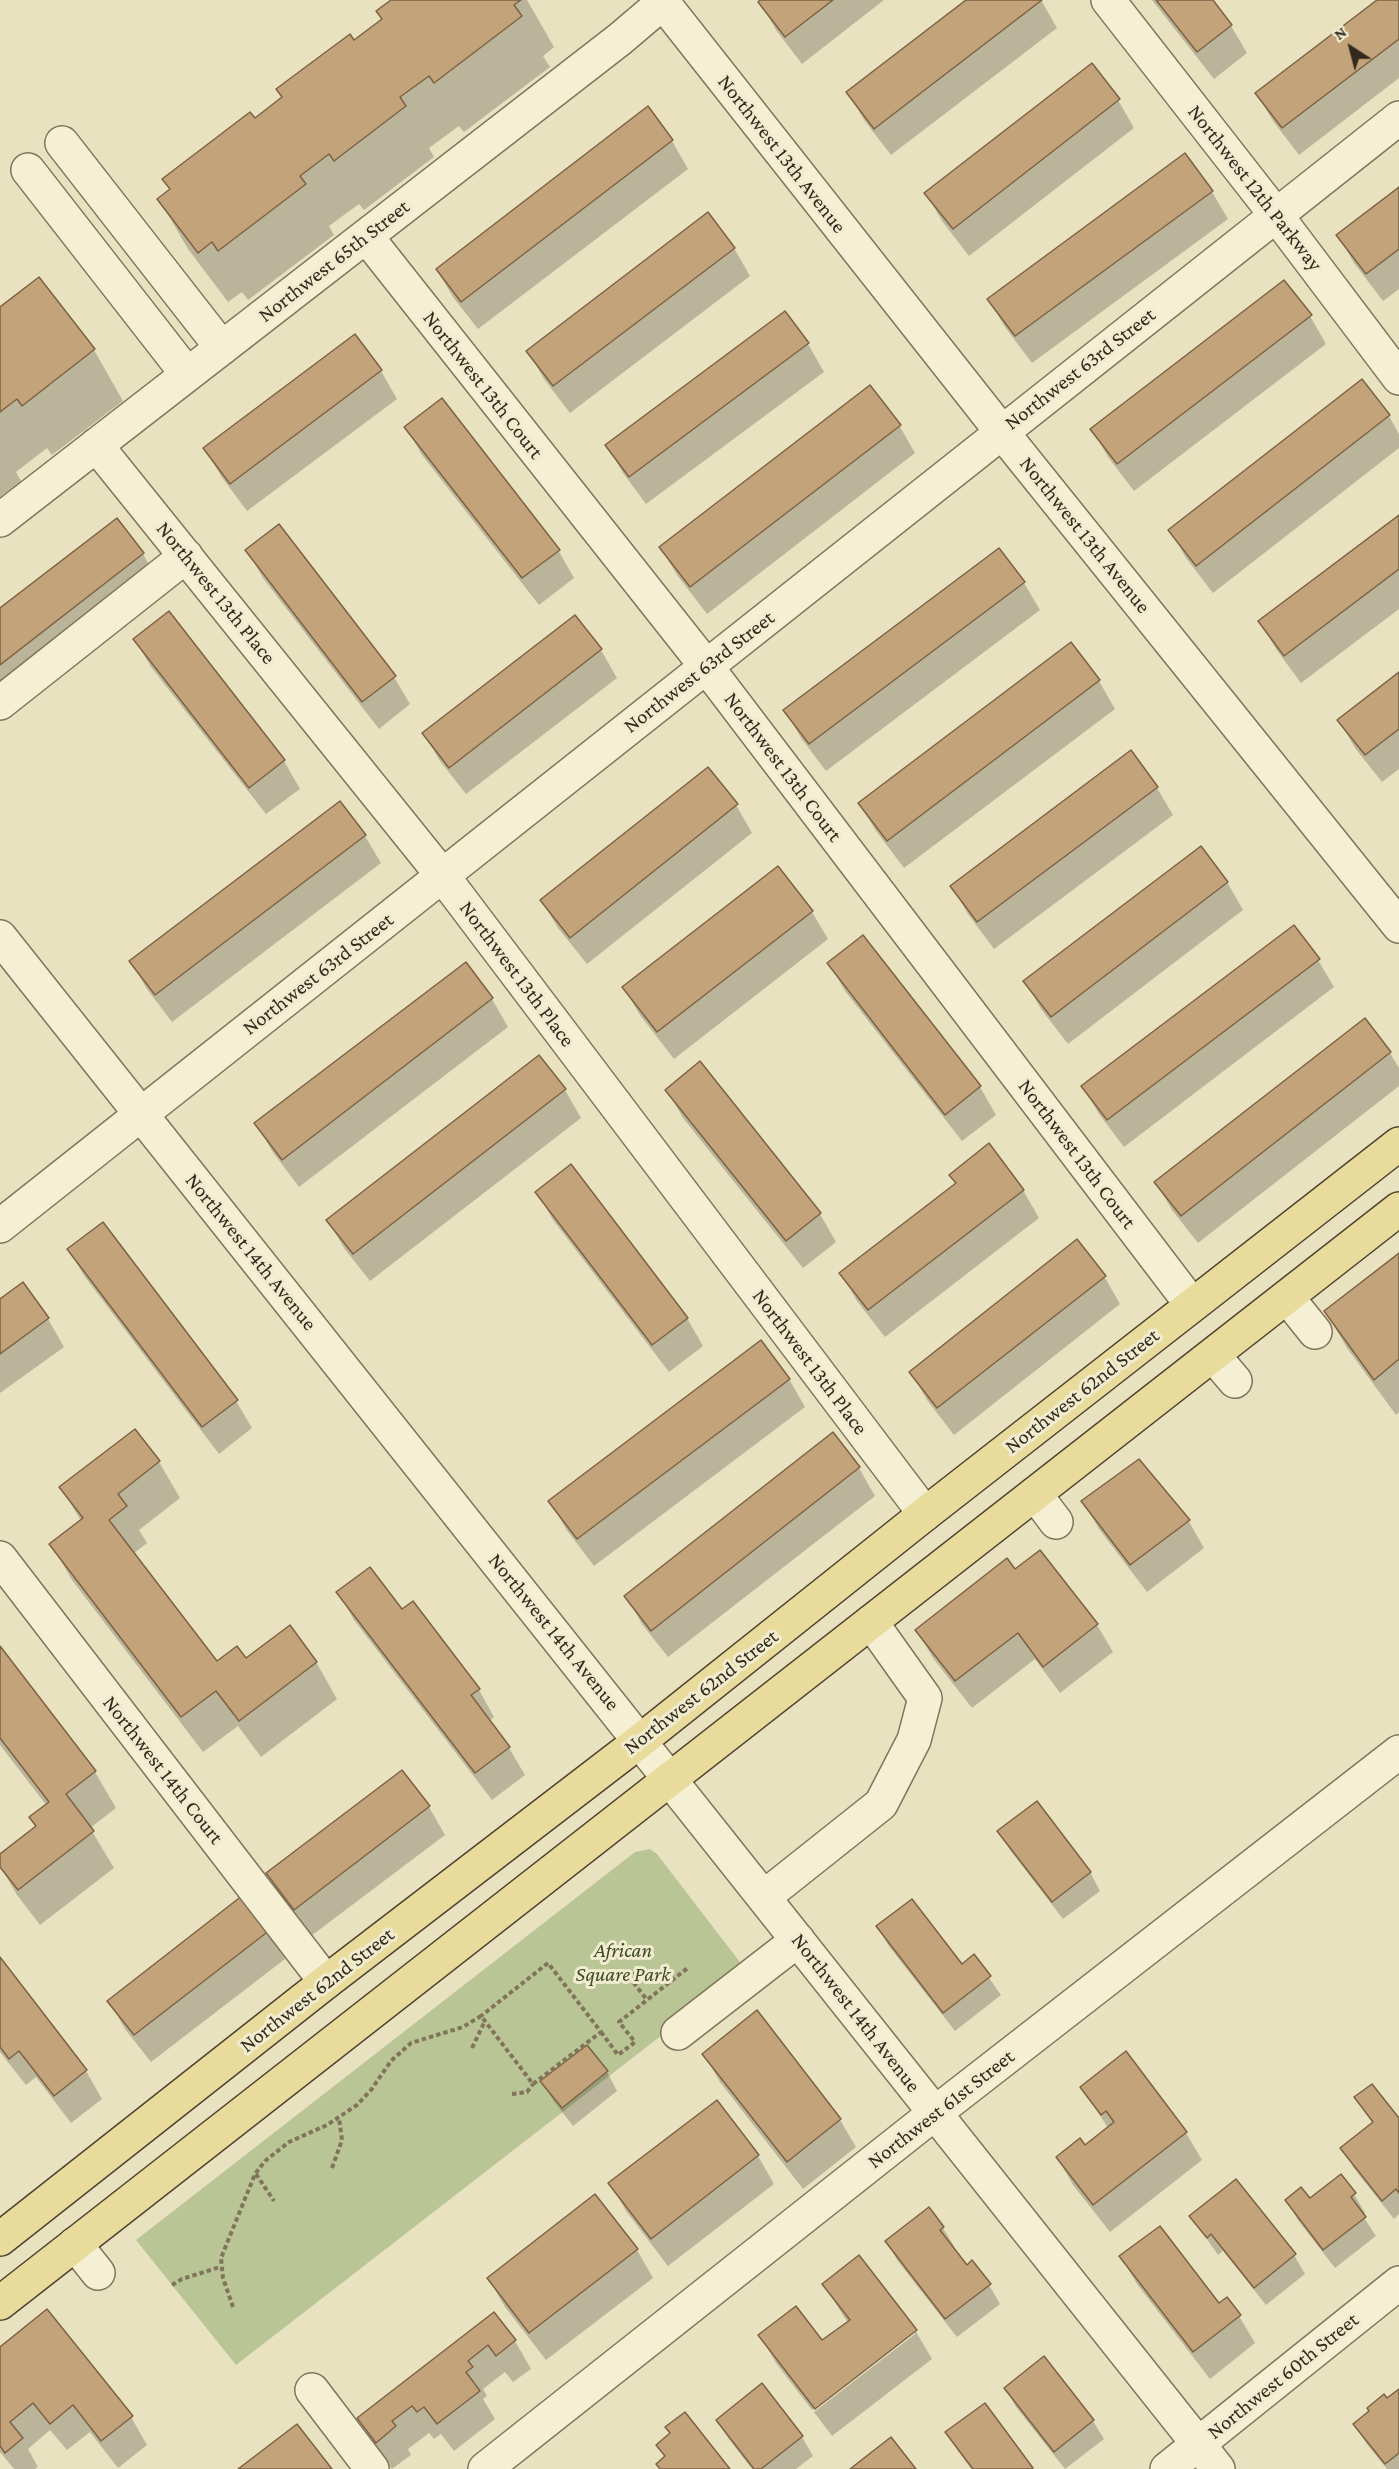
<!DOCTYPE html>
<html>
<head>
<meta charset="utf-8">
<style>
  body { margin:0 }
  #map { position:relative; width:1399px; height:2469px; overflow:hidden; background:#e9e2c1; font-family:"Crimson Pro",serif }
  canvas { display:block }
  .north { position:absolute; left:1321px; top:18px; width:60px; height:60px; -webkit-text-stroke:4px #f1ecd0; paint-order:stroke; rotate:324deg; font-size:16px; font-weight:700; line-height:24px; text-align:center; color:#322a1d }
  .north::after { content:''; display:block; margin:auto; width:21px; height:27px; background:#322a1d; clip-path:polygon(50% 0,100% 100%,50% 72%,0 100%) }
</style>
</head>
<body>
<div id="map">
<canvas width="1399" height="2469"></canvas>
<div class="north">N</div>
</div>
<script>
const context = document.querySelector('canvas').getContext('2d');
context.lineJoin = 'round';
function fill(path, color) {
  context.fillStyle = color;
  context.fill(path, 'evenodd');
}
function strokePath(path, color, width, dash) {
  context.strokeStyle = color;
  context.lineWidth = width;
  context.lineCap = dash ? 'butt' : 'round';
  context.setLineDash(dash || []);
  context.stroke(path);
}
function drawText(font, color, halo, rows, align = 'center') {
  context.font = font + ' "Crimson Pro",serif';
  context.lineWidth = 6;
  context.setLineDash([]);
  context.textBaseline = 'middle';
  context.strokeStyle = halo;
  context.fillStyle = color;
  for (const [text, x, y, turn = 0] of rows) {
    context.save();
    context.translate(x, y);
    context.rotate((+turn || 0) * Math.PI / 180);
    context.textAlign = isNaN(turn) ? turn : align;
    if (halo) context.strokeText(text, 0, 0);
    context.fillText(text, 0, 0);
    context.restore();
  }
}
fill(new Path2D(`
  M650 1849 657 1854 746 1970 236 2365 136 2240 635 1852Z`), '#bac596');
fill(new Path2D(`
  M393 0H527L554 47 543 56 550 67 464 132 459 126 429 148 434 157 364 210 359 204 329 226 334 235 248 300 242 292 228 302 188 249 159 199 171 191 164 179 255 120 383 20Z
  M763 0H884L802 64 776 30 760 2Z
  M968 0H1041L1057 28 891 155 864 120 848 92Z
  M1152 0H1211L1231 26 1247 53 1214 79Z
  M1379 0H1399V78L1299 155 1273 121 1257 94Z
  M1118 100 1134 128 969 256 942 221 926 193Z
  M647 108 672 141 688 169 478 329 453 297 437 270Z
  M1399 189V289L1383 301 1354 263 1338 235Z
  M1212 192 1228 219 1032 363 1005 327 989 300Z
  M734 248 750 276 570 413 544 379 528 351Z
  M39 279 94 350 123 401 52 455 47 448 16 472 21 481 0 497V309Z
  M1284 282 1310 316 1326 344 1134 491 1108 457 1092 429Z
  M785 313 808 344 824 372 646 504 623 473 607 445Z
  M381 371 397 399 247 511 221 476 205 449Z
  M1361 381 1389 416 1399 434V448L1213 593 1186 558 1170 530Z
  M899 425 915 453 707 614 677 575 661 548Z
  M406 427 558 550 574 578 539 605 422 455Z
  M1399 517V609L1301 683 1276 649 1260 622Z
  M116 520 143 554 159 582 0 705V610Z
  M247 550 394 677 410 704 379 729 263 578Z
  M1024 583 1040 610 826 771 801 738 785 710Z
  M575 617 601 650 617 678 466 794 440 761 424 734Z
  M135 640 284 761 300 789 266 814 151 667Z
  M1071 645 1099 681 1115 709 904 868 876 831 860 804Z
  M1399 674V769L1382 782 1355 748 1339 720Z
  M1157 788 1173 815 994 949 968 914 952 886Z
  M736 805 752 833 587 964 558 928 542 901Z
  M365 836 381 863 172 1022 147 989 131 962Z
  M1227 882 1243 910 1068 1044 1041 1009 1025 981Z
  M812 912 828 939 674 1059 640 1015 624 988Z
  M863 937 980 1087 996 1115 962 1141 845 991 829 963Z
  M1318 960 1334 987 1124 1147 1099 1114 1083 1087Z
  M465 964 492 999 508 1027 299 1187 272 1151 256 1123Z
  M1365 1020 1390 1053 1399 1068V1086L1198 1243 1172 1210 1156 1183Z
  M539 1057 565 1090 581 1118 370 1281 344 1248 328 1220Z
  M667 1090 820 1214 836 1242 803 1268 683 1118Z
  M951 1175 1023 1190 1039 1218 885 1337 857 1301 841 1273 956 1185Z
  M537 1192 687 1318 703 1346 669 1372 553 1220Z
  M69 1250 236 1401 252 1428 219 1454 85 1277Z
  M1399 1256V1412L1396 1415 1347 1348 1326 1312Z
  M1104 1276 1120 1304 954 1435 927 1400 911 1372Z
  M23 1284 48 1319 64 1347 0 1393V1301Z
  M789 1379 805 1407 594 1566 566 1529 550 1501Z
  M135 1431 159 1462 180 1498 139 1530 147 1543 133 1554 216 1664 246 1660 316 1662 337 1699 261 1757 238 1726 203 1752 72 1580 51 1544 81 1521 61 1487Z
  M859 1468 875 1496 668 1657 642 1624 626 1596Z
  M1083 1501 1188 1520 1204 1548 1147 1592 1099 1529Z
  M1015 1571 1097 1625 1113 1652 1060 1693 1035 1659 972 1708 933 1658 917 1631Z
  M338 1592 402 1611 479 1690 494 1717 489 1721 509 1748 525 1775 492 1800 354 1620Z
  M0 1648 95 1772 116 1808 90 1828 114 1868 40 1925 17 1895 0 1866V1856L37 1828 31 1818 47 1806 0 1745Z
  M401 1772 429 1807 445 1835 311 1936 284 1901 268 1873Z
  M999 1832 1090 1872 1100 1891 1063 1919 1010 1850Z
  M878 1927 961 1966 974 1956 1001 1995 955 2031 888 1945Z
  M269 1931 285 1959 151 2062 125 2029 109 2001Z
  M0 1960 86 2071 102 2099 71 2123 36 2077 26 2085 0 2052Z
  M757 2013 840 2120 856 2147 803 2189 720 2082 704 2054Z
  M586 2047 607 2072 617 2091 573 2126 553 2100 542 2082Z
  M1125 2053 1186 2133 1202 2160 1110 2232 1073 2185 1057 2157 1085 2147 1108 2128 1082 2087Z
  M1356 2098 1399 2120V2214L1394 2219 1353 2167 1342 2148 1373 2124Z
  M717 2102 758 2156 774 2184 668 2266 626 2211 610 2183Z
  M1354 2194 1365 2213 1362 2215 1376 2236 1335 2268 1297 2219 1287 2200Z
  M595 2196 637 2250 653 2278 546 2360 505 2307 489 2279Z
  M929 2209 943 2228 954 2246 952 2248 966 2267 989 2285 1000 2304 957 2337 897 2260 887 2241Z
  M1191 2216 1294 2255 1305 2274 1266 2305 1223 2251 1218 2255Z
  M1121 2257 1239 2316 1255 2343 1210 2379 1137 2284Z
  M824 2285 915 2330 812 2410 776 2363 760 2335 822 2343 848 2323Z
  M494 2314 515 2341 531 2369 513 2382 505 2372 483 2389 487 2396 483 2399 495 2419 454 2451 441 2434 434 2439 429 2433 408 2449 411 2455 392 2469 375 2446 359 2418Z
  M915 2330 932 2359 832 2436 814 2412 915 2334Z
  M0 2349 131 2417 147 2445 118 2468 90 2432 67 2450 50 2430 28 2449 38 2467 35 2469H14L0 2452Z
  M762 2386 802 2437 813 2456 796 2469H752L728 2438 717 2420Z
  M1006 2389 1093 2421 1104 2439 1065 2469 1016 2407Z
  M1399 2391V2469H1387L1366 2443 1355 2424Z
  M984 2405 1032 2469H971L958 2451 947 2432Z`), '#0003');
const building = new Path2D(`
  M391 0H521L514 5 522 16 434 83 429 76 400 97 406 106 334 161 329 154 300 176 306 184 218 251 212 242 198 253 157 199 170 189 162 179 250 112 255 118 282 97 276 89 350 34 354 40 382 19 376 11Z
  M760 0H833L785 37 758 2Z
  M966 0H1042L874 129 846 92Z
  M1156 0H1213L1232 25 1197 52Z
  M1377 0H1399V39L1282 128 1255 93Z
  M1092 63 1120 99 953 229 924 193Z
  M648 106 673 140 461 302 436 269Z
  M1185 153 1213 191 1015 336 987 299Z
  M1399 187V249L1366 274 1336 235Z
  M708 212 735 248 553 386 526 351Z
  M39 277 95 349 22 406 17 399 0 412V307Z
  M1284 280 1312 315 1117 464 1090 429Z
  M785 311 809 343 629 477 605 445Z
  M355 334 382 370 230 484 203 448Z
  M1362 379 1390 415 1196 566 1168 530Z
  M870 385 901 425 690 587 659 547Z
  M442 398 560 550 522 578 404 427Z
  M1399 515V569L1284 656 1258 621Z
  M117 518 144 553 0 665V608Z
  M279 524 396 676 362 702 245 550Z
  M999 548 1025 582 809 744 783 710Z
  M169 611 285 760 249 788 133 639Z
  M575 615 602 649 449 768 422 733Z
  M1071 642 1100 680 887 841 858 803Z
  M1399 672V729L1365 755 1337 720Z
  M1131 750 1158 787 977 922 950 886Z
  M708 767 738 804 570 938 540 900Z
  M340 801 366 835 155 995 129 961Z
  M1201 846 1228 882 1051 1017 1023 981Z
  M778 866 813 911 657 1032 622 987Z
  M1294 925 1320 959 1107 1120 1081 1086Z
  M863 935 981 1086 945 1115 827 963Z
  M466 962 493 998 282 1160 254 1123Z
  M1365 1018 1391 1052 1181 1216 1154 1182Z
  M539 1055 566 1089 353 1254 326 1220Z
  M700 1061 821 1213 786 1241 665 1090Z
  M989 1143 1024 1190 868 1310 839 1273 956 1183 949 1175Z
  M571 1164 688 1318 652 1345 535 1192Z
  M103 1222 238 1400 202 1427 67 1249Z
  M1077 1239 1106 1276 937 1408 909 1372Z
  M1399 1253V1359L1374 1380 1324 1311Z
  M23 1282 49 1318 0 1354V1299Z
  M761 1340 790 1379 577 1539 548 1501Z
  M135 1429 160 1461 118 1494 127 1506 109 1520 217 1661 237 1646 246 1658 290 1625 317 1662 239 1721 216 1691 181 1717 49 1544 83 1518 59 1487Z
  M833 1432 860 1467 651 1631 624 1596Z
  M1139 1459 1190 1520 1130 1565 1081 1501Z
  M1040 1550 1098 1624 1043 1667 1018 1633 955 1681 915 1630 1007 1558 1015 1569Z
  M370 1567 402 1609 413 1601 480 1689 471 1695 510 1747 475 1773 336 1592Z
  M0 1646 96 1771 66 1794 94 1831 18 1890 0 1867V1854L36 1826 29 1817 49 1802 0 1738Z
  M402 1770 430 1806 294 1910 266 1873Z
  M1037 1801 1091 1872 1052 1902 997 1831Z
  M243 1895 270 1930 134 2035 107 2001Z
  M912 1899 962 1964 974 1954 991 1976 943 2013 876 1926Z
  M0 1957 87 2070 54 2096 19 2051 9 2059 0 2047Z
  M757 2010 841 2119 787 2162 702 2054Z
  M587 2045 608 2071 562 2108 540 2081Z
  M1126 2051 1187 2132 1093 2205 1056 2157 1080 2138 1085 2145 1114 2122 1106 2111 1101 2115 1080 2087Z
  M1372 2084 1399 2118V2193L1396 2189 1382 2201 1340 2148 1373 2122 1354 2097Z
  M717 2100 759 2155 651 2239 608 2183Z
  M1341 2174 1356 2193 1351 2197 1366 2217 1323 2250 1285 2200 1301 2187 1310 2198Z
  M1236 2179 1296 2254 1254 2288 1211 2234 1207 2238 1189 2216Z
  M595 2194 638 2249 529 2333 487 2278Z
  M929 2207 944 2227 940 2230 967 2265 972 2260 991 2284 945 2319 885 2241Z
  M1160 2226 1219 2303 1227 2297 1241 2315 1193 2352 1119 2256Z
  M859 2255 917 2330 815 2409 758 2335 796 2306 822 2340 850 2320 822 2284Z
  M47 2309 133 2416 101 2441 73 2405 50 2424 33 2403 10 2422 23 2438 5 2453 0 2446V2347Z
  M494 2312 516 2340 496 2356 488 2345 468 2361 473 2367 466 2372 480 2391 437 2424 424 2407 417 2412 412 2406 392 2421 396 2426 376 2443 357 2418Z
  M1044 2356 1094 2420 1054 2452 1004 2388Z
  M762 2383 803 2436 761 2469H754L716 2420Z
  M1399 2389V2453L1385 2464 1353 2424 1369 2411 1367 2408 1384 2394 1387 2398Z
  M985 2403 1033 2468 1031 2469H973L945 2432Z
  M685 2412 730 2469H660L656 2464 665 2456 656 2445 670 2433 665 2427Z
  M297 2424 332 2469H238Z
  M891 2437 916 2469H850Z`);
fill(building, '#c3a37a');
strokePath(building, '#7d6243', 1.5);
const minor = new Path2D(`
  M661 0 1001 431 1399 926
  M1108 0 1276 215 1399 378
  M62 143 222 348
  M28 170 187 374
  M366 236 706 666 1192 1305
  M96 445 442 875 925 1514
  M0 520 620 39 666 0
  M0 703 186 556
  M0 937 1218 2469
  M0 1226 1399 118
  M1287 1297 1315 1332
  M1213 1355 1235 1381
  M1035 1494 1056 1522
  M0 1558 326 1982
  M764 1897 881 1804 914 1740 925 1698 871 1622
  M678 2033 798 1940
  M75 2244 98 2273
  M312 2390 372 2469
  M485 2469 935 2113 1399 1752
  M1167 2469 1399 2283`);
const major = new Path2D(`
  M0 2239 326 1982 640 1741 925 1514 1399 1144
  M0 2303 1399 1209`);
strokePath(minor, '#80745a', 36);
strokePath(major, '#4e422f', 36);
strokePath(new Path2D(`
  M637 1972 630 1978 647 2000
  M601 2032 618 2055 635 2042 619 2022 689 1967
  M472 2048 485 2021
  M512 2094 527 2092 533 2084
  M332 2168 342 2140 339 2118
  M256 2174 274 2201
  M172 2285 182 2279 220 2267
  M233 2307 223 2278 221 2258 255 2174 265 2161 289 2142 327 2125 357 2105 371 2090 391 2061 411 2043 463 2027 481 2016 533 2084 601 2032 548 1963 481 2016`), '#80745a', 4, [4.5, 3]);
strokePath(minor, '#f5efd3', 33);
strokePath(major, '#e9db9c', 33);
drawText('21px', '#322a1d', '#f1ecd0', [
  ["Northwest 13th Avenue",782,154,52],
  ["Northwest 12th Parkway",1255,188,52],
  ["Northwest 65th Street",334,261,-38],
  ["Northwest 63rd Street",1080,369,-38],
  ["Northwest 13th Court",483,385,52],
  ["Northwest 13th Avenue",1085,535,51],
  ["Northwest 13th Place",216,593,51],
  ["Northwest 63rd Street",699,672,-38],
  ["Northwest 13th Court",783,767,53],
  ["Northwest 63rd Street",318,974,-38],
  ["Northwest 13th Place",517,974,53],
  ["Northwest 13th Court",1077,1154,53],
  ["Northwest 14th Avenue",251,1252,51],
  ["Northwest 13th Place",810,1362,53],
  ["Northwest 62nd Street",1082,1391,-38],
  ["Northwest 14th Avenue",554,1632,51],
  ["Northwest 62nd Street",701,1692,-38],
  ["Northwest 14th Court",163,1770,52],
  ["Northwest 62nd Street",317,1990,-38],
  ["Northwest 14th Avenue",856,2013,52],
  ["Northwest 61st Street",941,2109,-38],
  ["Northwest 60th Street",1283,2376,-39]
]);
drawText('italic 21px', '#3d4c26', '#f1ecd0', [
  ["African",623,1951],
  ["Square Park",623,1975]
]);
</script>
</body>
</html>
